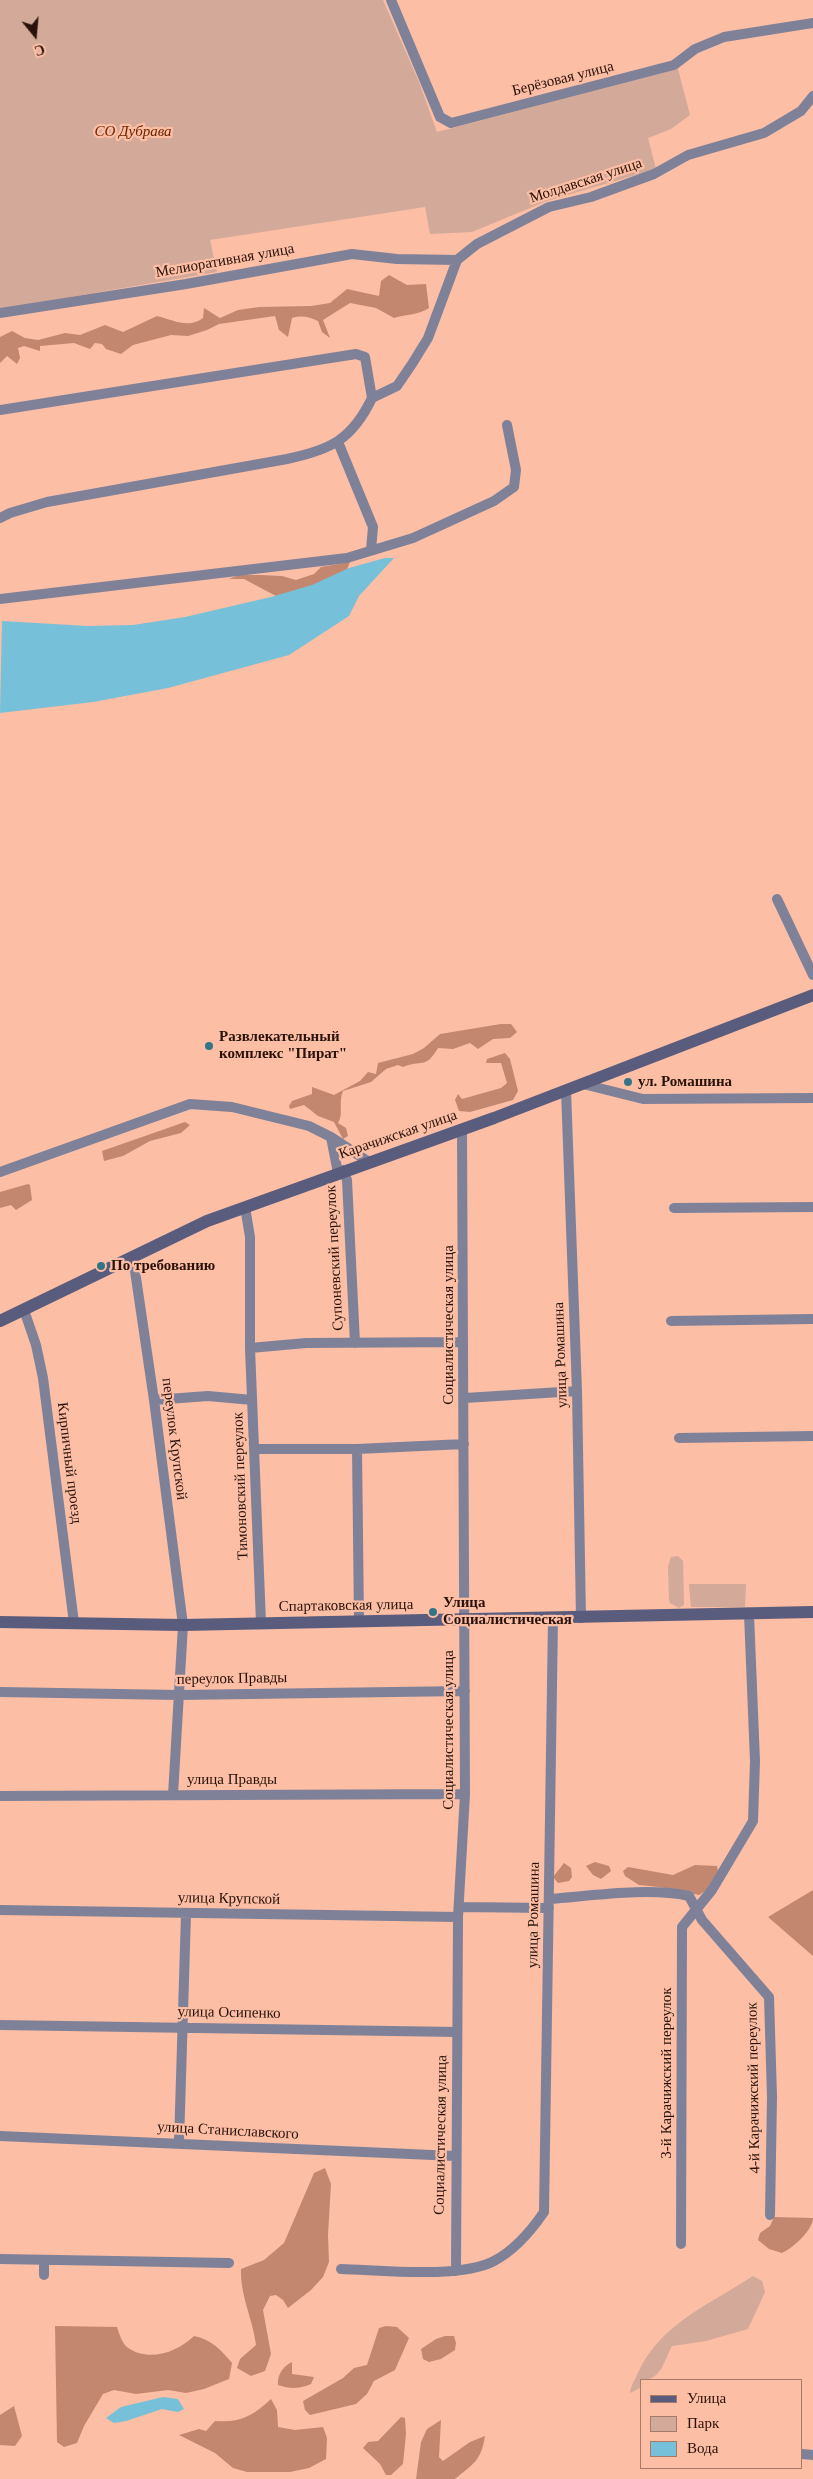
<!DOCTYPE html>
<html>
<head>
<meta charset="utf-8">
<style>
  body { margin:0 }
  #map { position:relative; width:813px; height:2479px; overflow:hidden; background:#fcbea5; font-family:"Times New Roman",serif }
  canvas { display:block }
  .legend { position:absolute; left:640px; top:2379px; width:162px; height:90px; box-sizing:border-box; background:#fcbea5; border:1px solid #a77967; margin:0; padding:6px 9px; list-style:none; font-size:15px; color:#281209 }
  .legend li { display:flex; align-items:center; gap:10px; height:25px }
  .legend b { width:25px; border:1px solid #a77967 }
  .north { position:absolute; left:10px; top:10px; width:50px; height:50px; -webkit-text-stroke:4px #fcbea5; paint-order:stroke; rotate:163deg; font-size:14px; font-weight:700; line-height:20px; text-align:center; color:#281209 }
  .north::after { content:''; display:block; margin:auto; width:18px; height:22px; background:#281209; clip-path:polygon(50% 0,100% 100%,50% 72%,0 100%) }
</style>
</head>
<body>
<div id="map">
<canvas width="813" height="2479"></canvas>
<ul class="legend">
<li><b style="height:6px;background:#5a5c7e"></b>Улица</li>
<li><b style="height:14px;background:#d3a999"></b>Парк</li>
<li><b style="height:14px;background:#77c0d9"></b>Вода</li>
</ul>
<div class="north">С</div>
</div>
<script>
const context = document.querySelector('canvas').getContext('2d');
context.lineJoin = 'round';
function fill(path, color) {
  context.fillStyle = color;
  context.fill(path, 'evenodd');
}
function strokePath(path, color, width, dash) {
  context.strokeStyle = color;
  context.lineWidth = width;
  context.lineCap = dash ? 'butt' : 'round';
  context.setLineDash(dash || []);
  context.stroke(path);
}
function drawText(font, color, halo, rows, align = 'center') {
  context.font = font + ' "Times New Roman",serif';
  context.lineWidth = 4.5;
  context.setLineDash([]);
  context.textBaseline = 'middle';
  context.strokeStyle = halo;
  context.fillStyle = color;
  for (const [text, x, y, turn = 0] of rows) {
    context.save();
    context.translate(x, y);
    context.rotate((+turn || 0) * Math.PI / 180);
    context.textAlign = isNaN(turn) ? turn : align;
    if (halo) context.strokeText(text, 0, 0);
    context.fillText(text, 0, 0);
    context.restore();
  }
}
fill(new Path2D(`
  M0 0H383L419 82 437 132 678 69 690 115 671 129 648 138 656 169 547 201 472 232 430 234 425 207 210 240 217 272 0 309Z
  M678 1556 683 1561 684 1605 679 1608 670 1603 669 1599 668 1567 671 1557Z
  M689 1584H746L745 1607H691Z
  M753 2276 762 2281 765 2292 748 2329 706 2341 672 2346C664 2361 661 2380 642 2380V2387L630 2393C631 2385 634 2382 637 2375 659 2324 709 2305 753 2276Z`), '#d3a999');
fill(new Path2D(`
  M389 275 407 285 426 284 429 308C419 315 406 314 394 318L376 308 350 303 323 320 330 338 322 332 318 321C310 317 301 315 292 318L288 337 279 330 275 316 219 324 207 330 188 336 171 335 133 345 121 354 106 349 102 344 95 343 90 349 74 343 40 346V351L24 346 18 348 20 358 17 364 7 356 0 363V337L12 331 25 338 38 340 65 333 80 335 105 325 123 332 157 316C173 320 189 329 203 318L204 308 220 318 238 310 259 307 311 306 330 303 347 289 379 296 381 281Z
  M350 562 346 572 306 590 276 596 244 579H229L239 575H261L282 576 296 580 314 574 321 567Z
  M501 1024H511L517 1032 510 1038 493 1039 478 1049 470 1043 453 1049 438 1048C425 1070 422 1059 403 1067L398 1065 386 1069 371 1082 343 1091C338 1102 344 1114 338 1123L346 1128 348 1136 343 1139 334 1122 318 1116 304 1105 290 1109 289 1106 292 1101 312 1094V1087L334 1095 360 1081 368 1072 376 1074 378 1063 413 1054 424 1048 440 1034Z
  M505 1053 510 1059 518 1091 513 1100 470 1112 459 1111 455 1100 458 1094 462 1099 501 1088 507 1083 501 1063H486L487 1059Z
  M185 1122 190 1125 181 1133 150 1141 123 1156 104 1161 102 1151Z
  M28 1184 30 1185 32 1200 16 1210 11 1205 0 1208V1192Z
  M595 1862 609 1866 611 1871 601 1879 593 1875 586 1866Z
  M564 1863 571 1868 572 1877 569 1881 558 1883 553 1877Z
  M695 1865 717 1866 718 1871 707 1890 699 1895 659 1887 639 1885 625 1876 623 1871 628 1867 673 1875Z
  M813 1890V1956L768 1917Z
  M325 2168 331 2184 328 2235 329 2262 323 2277 311 2290 288 2308 283 2300 276 2295 270 2296 263 2310 271 2354 265 2371 251 2376 237 2368 240 2359 256 2345C253 2319 240 2296 241 2269L264 2260 284 2243 314 2173Z
  M774 2217 813 2218C813 2230 792 2249 782 2253L769 2249 758 2240 760 2233 770 2226Z
  M55 2326 117 2327C119 2333 122 2343 127 2347 148 2363 178 2352 194 2336 211 2339 221 2350 232 2363L229 2379 204 2389 186 2393 168 2390 136 2394 114 2390 103 2394 84 2426 77 2443 64 2447 57 2442Z
  M386 2326 397 2327 409 2338 395 2370 374 2381 367 2394 356 2404 310 2415 305 2410 303 2401 343 2378 354 2368 367 2365 379 2328Z
  M445 2336H454L456 2343 455 2350 441 2359 429 2362 423 2359 421 2349 436 2339Z
  M292 2362V2374L314 2377 311 2384C299 2389 290 2389 278 2385 277 2375 283 2366 292 2362Z
  M271 2399 277 2410 278 2427 295 2430 323 2427 327 2438 326 2459 309 2468 290 2472H247L233 2468 215 2453 179 2435 199 2429 206 2431 215 2421C240 2423 253 2416 271 2399Z
  M14 2406 22 2436 15 2446 0 2445V2415Z
  M401 2417 405 2418 406 2434 403 2464 391 2475H386L380 2464 363 2448 368 2442 378 2441Z
  M441 2420 439 2457 443 2461 470 2442 485 2436C481 2461 474 2463 455 2479H416L421 2442 427 2429Z`), '#c38770');
fill(new Path2D(`
  M385 558H394L359 596 349 616 289 655 168 688 93 702 0 713 2 621 88 626 133 625 185 617 271 597 312 585 349 568Z
  M163 2397 178 2399 184 2409 178 2412 162 2409 126 2421 114 2423 106 2418 121 2407Z`), '#77c0d9');
strokePath(new Path2D(`
  M391 0 440 117 451 123 674 65 695 49 724 37 813 23
  M0 313 186 284 352 254 397 259 457 260
  M0 410 356 354 365 357 372 398
  M338 442 373 527 371 550
  M0 518 10 513 47 502 287 459C330 450 352 440 372 398L397 386 412 364 428 338 457 260 477 244 549 207 591 197 654 174 688 155 764 133 801 111 813 96
  M0 599 347 558 413 538 494 501 514 487 516 470 507 425
  M777 899 813 975
  M583 1084 643 1099 813 1098
  M566 1090 577 1391 581 1618
  M331 1137 338 1173
  M343 1170 347 1180 355 1343
  M0 1172 190 1104 232 1107 309 1126 331 1137 369 1162
  M245 1207 250 1237V1348L261 1623
  M674 1208 813 1207
  M129 1258 135 1271 154 1400 183 1625 173 1795
  M24 1310 36 1345 43 1378 74 1623
  M671 1321 813 1319
  M250 1348 306 1343 463 1342
  M465 1398 577 1391
  M154 1400 208 1396 252 1400
  M679 1438 813 1436
  M255 1449H357L464 1444
  M357 1449 359 1621
  M0 1692 178 1695 465 1691
  M0 1796 465 1794
  M549 1899C591 1896 648 1887 689 1896L702 1920 769 1997 772 2097 770 2215
  M460 1907 549 1908
  M0 1910 458 1917
  M0 2025 457 2032
  M0 2136 455 2156
  M179 2143 186 1914
  M681 2244 682 1927 712 1890 753 1821 755 1761 749 1614
  M0 2259 229 2263
  M341 2269C381 2270 460 2279 494 2261 515 2250 531 2231 544 2212L553 1619
  M456 2271 458 1917 465 1794 462 1129
  M44 2275V2260
  M802 2454 813 2455`), '#7f8199', 10);
strokePath(new Path2D(`
  M0 1321 207 1221 494 1118 813 995
  M0 1622 183 1625 813 1612`), '#5a5c7e', 12);
for (const [x, y, r, color] of [
  [209,1046,5,"#347488"],
  [628,1082,5,"#347488"],
  [101,1266,5,"#347488"],
  [433,1612,5,"#347488"]
]) {
  const dot = new Path2D();
  dot.arc(x, y, r, 0, 2 * Math.PI);
  context.fillStyle = color;
  context.fill(dot);
  strokePath(dot, '#fcbea5', 2);
}
drawText('15px', '#281209', '#fcbea5', [
  ["Берёзовая улица",563,79,-14],
  ["Молдавская улица",586,181,-18],
  ["Мелиоративная улица",225,261,-10],
  ["Карачижская улица",398,1135,-19],
  ["Супоневский переулок",335,1258,-93],
  ["Социалистическая улица",449,1325,-90],
  ["улица Ромашина",561,1355,-92],
  ["переулок Крупской",174,1439,83],
  ["Кирпичный проезд",69,1463,83],
  ["Тимоновский переулок",241,1486,-92],
  ["Спартаковская улица",346,1606,-1],
  ["переулок Правды",232,1679,-1],
  ["Социалистическая улица",449,1730,-90],
  ["улица Правды",232,1780],
  ["улица Крупской",229,1899,1],
  ["улица Ромашина",534,1915,-89],
  ["улица Осипенко",229,2013,1],
  ["3-й Карачижский переулок",667,2073,-90],
  ["4-й Карачижский переулок",754,2088,-91],
  ["улица Станиславского",228,2131,3],
  ["Социалистическая улица",441,2135,-89]
]);
drawText('italic 15px', '#6c2400', '#fcbea5', [
  ["СО Дубрава",133,132]
]);
drawText('bold 15px', '#281209', '#fcbea5', [
  ["Развлекательный",219,1037],
  ["комплекс \"Пират\"",219,1054],
  ["ул. Ромашина",638,1082],
  ["По требованию",111,1266],
  ["Улица",443,1603],
  ["Социалистическая",443,1620]
], 'left');
</script>
</body>
</html>
